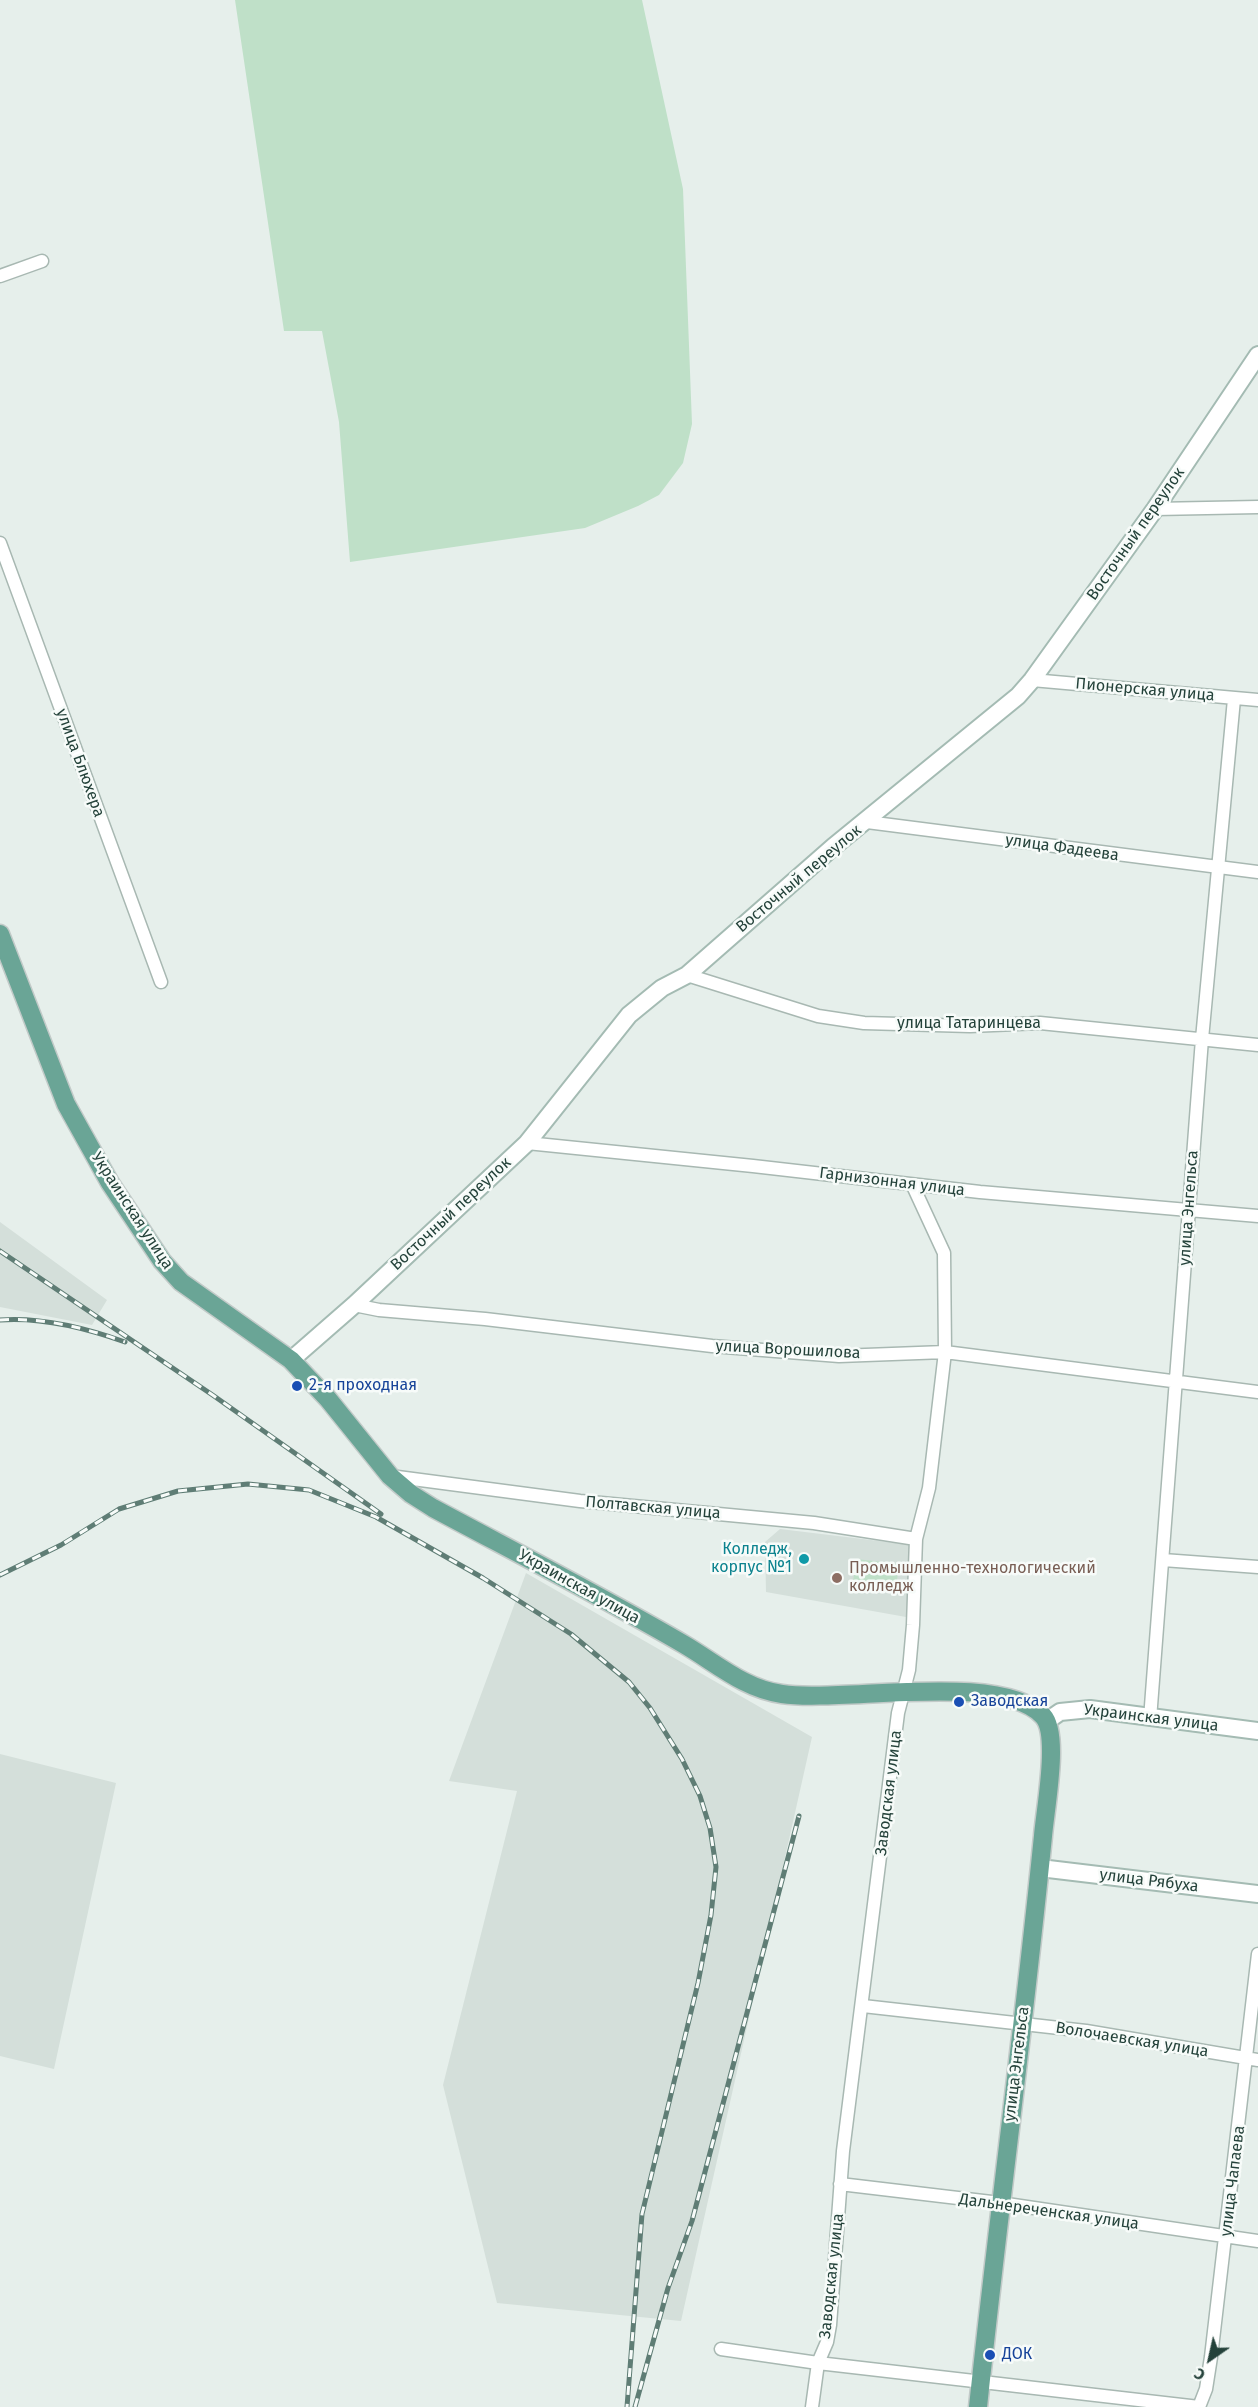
<!DOCTYPE html>
<html>
<head>
<meta charset="utf-8">
<style>
  body { margin:0 }
  #map { position:relative; width:1258px; height:2407px; overflow:hidden; background:#e6efeb; font-family:"Fira Sans",sans-serif }
  canvas { display:block }
  .north { position:absolute; left:1180px; top:2329px; width:60px; height:60px; -webkit-text-stroke:4px #f7fbf9; paint-order:stroke; rotate:214deg; font-size:16px; font-weight:700; line-height:24px; text-align:center; color:#24423a }
  .north::after { content:''; display:block; margin:auto; width:21px; height:27px; background:#24423a; clip-path:polygon(50% 0,100% 100%,50% 72%,0 100%) }
</style>
</head>
<body>
<div id="map">
<canvas width="1258" height="2407"></canvas>
<div class="north">С</div>
</div>
<script>
const context = document.querySelector('canvas').getContext('2d');
context.lineJoin = 'round';
function fill(path, color) {
  context.fillStyle = color;
  context.fill(path, 'evenodd');
}
function strokePath(path, color, width, dash) {
  context.strokeStyle = color;
  context.lineWidth = width;
  context.lineCap = dash ? 'butt' : 'round';
  context.setLineDash(dash || []);
  context.stroke(path);
}
function drawText(font, color, halo, rows, align = 'center') {
  context.font = font + ' "Fira Sans",sans-serif';
  context.lineWidth = 5;
  context.setLineDash([]);
  context.textBaseline = 'middle';
  context.strokeStyle = halo;
  context.fillStyle = color;
  for (const [text, x, y, turn = 0] of rows) {
    context.save();
    context.translate(x, y);
    context.rotate((+turn || 0) * Math.PI / 180);
    context.textAlign = isNaN(turn) ? turn : align;
    if (halo) context.strokeText(text, 0, 0);
    context.fillText(text, 0, 0);
    context.restore();
  }
}
fill(new Path2D(`
  M0 1222 107 1300 92 1325 0 1307Z
  M780 1529 912 1545 906 1617 766 1592 765 1542Z
  M526 1573 812 1737 681 2321 497 2303 443 2085 517 1791 449 1781Z
  M0 1754 116 1783 54 2069 0 2056Z`), '#d4dfda');
fill(new Path2D(`
  M235 0H642L683 189 692 424 683 463 659 495 638 506 585 528 350 562 339 422 322 331H284Z
  M856 1559 899 1564 896 1588 853 1582Z`), '#bfe0c8');
const street = new Path2D(`
  M0 276 42 261
  M1155 509 1258 507
  M0 543 161 982
  M1032 680 1258 700
  M867 822 1258 872
  M687 975 818 1016 864 1023 970 1026 1040 1023 1258 1045
  M527 1143 753 1166 980 1192 1258 1216
  M354 1305 379 1310 485 1319 712 1346 839 1356 945 1352 1258 1392
  M390 1476 580 1501 814 1523 916 1539
  M1163 1560 1258 1567
  M1150 1719 1202 1039 1234 699
  M863 2006 1086 2031 1258 2060
  M840 2184 1000 2203 1258 2241
  M721 2349 818 2363 1199 2407
  M812 2407 818 2363 827 2342 830 2325 843 2151 898 1713 909 1670 913 1625 916 1539 929 1488 945 1352 944 1253 913 1186
  M1199 2407 1206 2389 1211 2357 1258 1954`);
const secondary = new Path2D(`
  M291 1360 354 1305 527 1143 629 1015 662 988 687 975 833 847 1018 696 1032 680 1155 509 1258 355
  M1047 1721 1060 1712 1090 1709 1258 1731
  M1040 1868 1258 1894`);
const primary = new Path2D(`
  M0 934 66 1104 110 1183 162 1261 181 1282 291 1360 328 1399 390 1476 411 1494 433 1508C517 1553 603 1597 685 1645 717 1664 745 1689 782 1694 841 1703 1001 1671 1043 1716 1060 1734 1045 1810 1043 1836 1024 2027 998 2217 978 2407`);
strokePath(street, '#a8b8b2', 15);
strokePath(secondary, '#a4bbb3', 20);
strokePath(primary, '#c2cac8', 21);
strokePath(street, '#fff', 12);
strokePath(secondary, '#fff', 16);
strokePath(primary, '#6aa596', 18);
const rail = new Path2D(`
  M0 1251 214 1396 381 1514
  M0 1320C42 1317 86 1328 125 1342
  M0 1575 61 1545 119 1509 178 1491 248 1484 309 1490 376 1517 483 1578 571 1634 629 1682 650 1708 682 1759 700 1796 710 1828 716 1867 711 1915 698 1983 642 2214 627 2407
  M635 2407 668 2288 692 2221 799 1816`);
strokePath(rail, '#5f7d75', 5);
strokePath(rail, '#f7fbf9', 3, [9]);
for (const [x, y, r, color] of [
  [297,1386,6,"#1a4fb4"],
  [804,1559,6,"#0f9aa8"],
  [837,1578,6,"#8d6e63"],
  [959,1702,6,"#1a4fb4"],
  [990,2355,6,"#1a4fb4"]
]) {
  const dot = new Path2D();
  dot.arc(x, y, r, 0, 2 * Math.PI);
  context.fillStyle = color;
  context.fill(dot);
  strokePath(dot, '#f7fbf9', 2);
}
drawText('16px', '#24423a', '#f7fbf9', [
  ["Восточный переулок",1136,534,-55],
  ["Пионерская улица",1145,690,5],
  ["улица Блюхера",80,763,70],
  ["улица Фадеева",1062,848,8],
  ["Восточный переулок",799,879,-40],
  ["улица Татаринцева",969,1024],
  ["Гарнизонная улица",892,1182,7],
  ["улица Энгельса",1189,1208,-86],
  ["Украинская улица",132,1211,57],
  ["Восточный переулок",451,1214,-43],
  ["улица Ворошилова",788,1350,3],
  ["Полтавская улица",653,1508,5],
  ["Украинская улица",579,1587,29],
  ["Украинская улица",1151,1718,7],
  ["Заводская улица",889,1793,-83],
  ["улица Рябуха",1149,1881,7],
  ["Волочаевская улица",1132,2040,9],
  ["улица Энгельса",1017,2064,-83],
  ["улица Чапаева",1233,2181,-83],
  ["Дальнереченская улица",1049,2212,8],
  ["Заводская улица",832,2276,-84]
]);
drawText('16px', '#164399', '#f7fbf9', [
  ["2-я проходная",309,1386],
  ["Заводская",971,1702],
  ["ДОК",1002,2355]
], 'left');
drawText('16px', '#0d838f', '#f7fbf9', [
  ["Колледж,",792,1550],
  ["корпус №1",792,1568]
], 'right');
drawText('16px', '#785e54', '#f7fbf9', [
  ["Промышленно-технологический",849,1569],
  ["колледж",849,1587]
], 'left');
</script>
</body>
</html>
